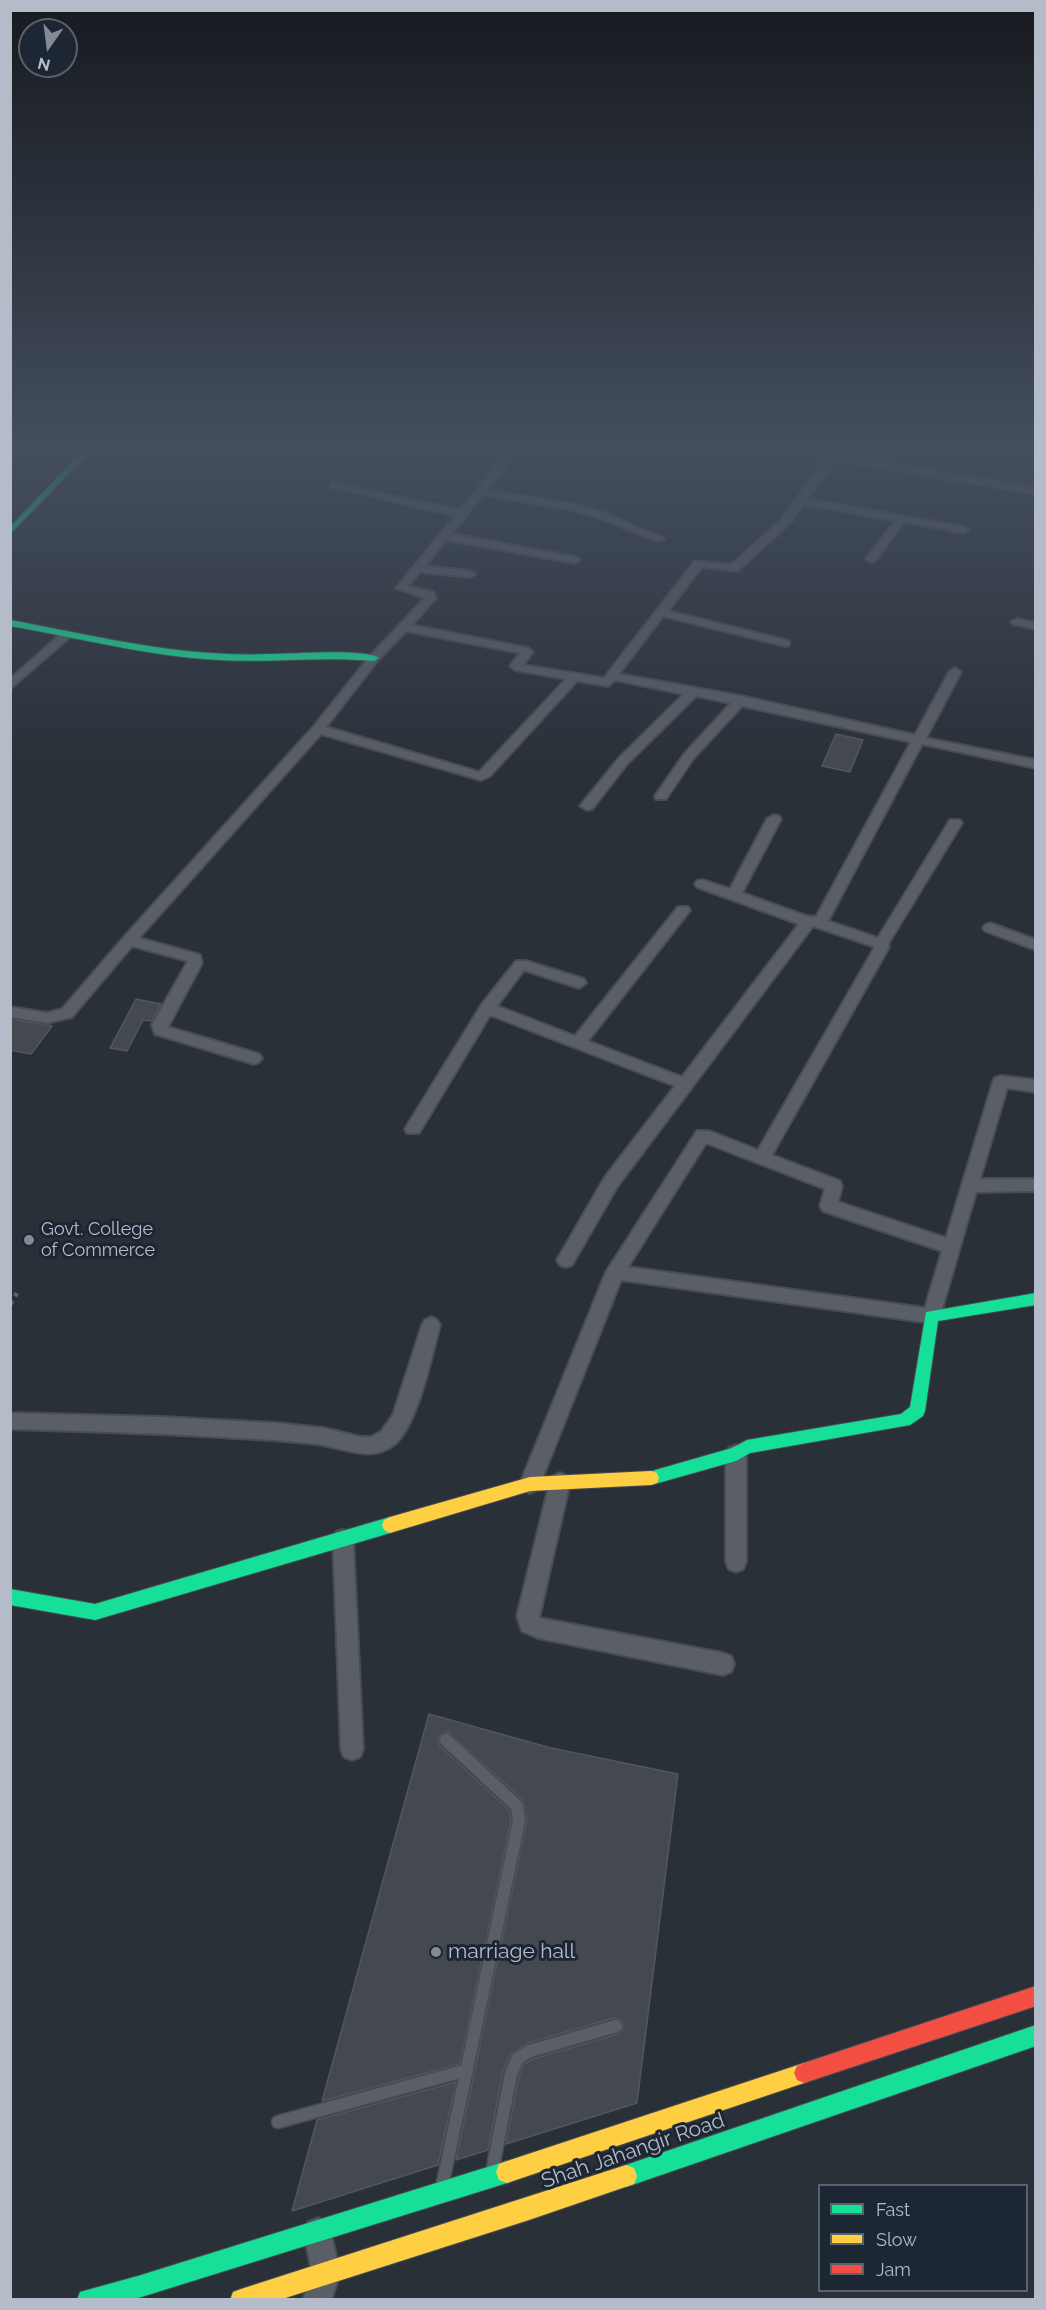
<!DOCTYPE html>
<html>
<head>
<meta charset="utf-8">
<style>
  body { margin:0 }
  #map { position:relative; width:1046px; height:2310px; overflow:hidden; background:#2a3038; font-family:Raleway,sans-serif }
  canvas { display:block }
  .frame { position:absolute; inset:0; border:12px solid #b4bcc9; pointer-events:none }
  .legend { position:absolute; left:818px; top:2184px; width:210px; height:108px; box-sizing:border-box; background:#1d2633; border:2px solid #59626f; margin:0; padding:8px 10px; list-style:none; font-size:18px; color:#b4bcc9 }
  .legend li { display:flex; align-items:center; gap:12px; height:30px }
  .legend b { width:30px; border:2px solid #59626f }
  .north { position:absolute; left:18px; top:18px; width:60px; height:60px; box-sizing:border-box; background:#1d2633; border:2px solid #59626f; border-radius:50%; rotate:194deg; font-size:16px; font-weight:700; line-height:24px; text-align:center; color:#b4bcc9 }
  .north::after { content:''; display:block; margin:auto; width:21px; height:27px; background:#848b96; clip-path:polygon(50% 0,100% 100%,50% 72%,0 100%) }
</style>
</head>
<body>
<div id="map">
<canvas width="1046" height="2310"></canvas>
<div class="frame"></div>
<ul class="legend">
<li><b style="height:8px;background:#16e098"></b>Fast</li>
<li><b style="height:8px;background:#ffcf43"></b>Slow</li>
<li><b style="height:8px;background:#f24e42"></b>Jam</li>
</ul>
<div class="north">N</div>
</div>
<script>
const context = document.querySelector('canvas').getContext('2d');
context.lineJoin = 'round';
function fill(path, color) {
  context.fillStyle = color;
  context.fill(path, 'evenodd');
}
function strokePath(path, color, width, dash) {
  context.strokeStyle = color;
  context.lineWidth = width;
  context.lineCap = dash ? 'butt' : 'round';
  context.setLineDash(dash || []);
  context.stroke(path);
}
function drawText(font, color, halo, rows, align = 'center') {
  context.font = font + ' Raleway,sans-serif';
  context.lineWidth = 6;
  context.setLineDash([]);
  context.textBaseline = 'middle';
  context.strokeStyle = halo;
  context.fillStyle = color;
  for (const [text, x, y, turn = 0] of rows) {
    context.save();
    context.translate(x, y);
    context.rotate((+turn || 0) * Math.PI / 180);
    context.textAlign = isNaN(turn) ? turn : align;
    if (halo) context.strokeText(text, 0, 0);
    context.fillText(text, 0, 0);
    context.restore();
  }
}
const building = new Path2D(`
  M836 734 863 740 850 772 822 766Z
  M136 999 161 1004 152 1021 143 1020 127 1051 110 1048Z
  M10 1019 48 1025 52 1026 31 1054 10 1050Z
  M429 1714 551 1748 678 1774 637 2103 506 2144 519 2076 524 2064 533 2059 618 2034 622 2031 624 2024 621 2020 614 2018 528 2043 511 2054 503 2071 488 2150 456 2160 527 1820 523 1800 448 1732 440 1735 438 1742 440 1746 509 1810 511 1821 460 2064 322 2101Z
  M456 2082 438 2165 292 2211 317 2120Z`);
fill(building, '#444950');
strokePath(building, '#52575f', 1.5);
const lane = new Path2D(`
  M278 2122 467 2070
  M493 2167 511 2074 518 2058 530 2051 616 2026
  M443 2182 519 1821 517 1806 446 1740`);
const street = new Path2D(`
  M510 450H519L487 490 577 505 607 514 665 539 656 541 599 518 572 510 483 495 451 534 575 557 580 560 575 563 446 540 425 566 470 571 475 574 470 577 420 572 408 586 433 592 436 598 412 625 528 648 533 652 523 665 604 678 695 561 731 565 782 519 826 458 789 450 830 453 832 450H841L838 455 1036 488V494L835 460 807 499 964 527 969 530 964 533 904 522 875 561 871 562 866 559 895 521 803 504 790 523 737 571 702 567 668 611 789 641V645L785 646 663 616 619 674 741 696 915 735 949 672 955 668 961 672 926 738 1036 760V768L922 744 828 921 878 938 950 820H960L962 823 888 944 889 947 772 1155 840 1181 842 1186 838 1202 946 1238 993 1082 995 1078 1001 1076 1036 1080V1092L1007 1088 980 1179H1036V1191L976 1192 940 1316 937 1321 931 1323 621 1280 540 1484 537 1490 530 1493 523 1490 520 1484 606 1272 697 1131H709L758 1150 875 947 813 926 617 1187 572 1265 566 1267 560 1265 557 1260 605 1177 675 1086 490 1015 419 1133H407L405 1129 482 1004 516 961H526L584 979 586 983 579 988 524 970 497 1006 575 1036 678 907H688L690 910 688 913 588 1041 682 1077 799 924 697 887 695 884 697 881 702 880 730 889 767 819 774 815 779 816 781 819 742 893 806 916 816 917 911 742 742 706 693 759 666 799H656L655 796 685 753 731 703 696 696 627 764 592 809 587 810 580 806 619 758 684 694 615 680 608 686 577 681 490 776 481 780 321 734 139 938 200 955 202 963 168 1027 259 1054 262 1058 259 1062 254 1064 155 1034 152 1025 188 961 132 946 72 1017 47 1023 10 1017V1007L47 1013 62 1009 124 937 314 726 370 656 425 598 396 588 455 516 332 487V483L460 510ZM406 631 520 653 510 666 515 670 566 679 479 772 326 727 378 660ZM706 1143 825 1189 820 1206 823 1211 942 1251 925 1308 628 1267Z
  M1017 619 1036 623V629L1013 624 1011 622Z
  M67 631 73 634 71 636 10 689V679L63 632Z
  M990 923 1036 940V950L985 931 983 928 985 925Z
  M431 1317 437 1320 440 1325C432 1355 418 1424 395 1444 371 1464 343 1447 316 1444 285 1440 252 1439 221 1437 151 1433 81 1431 10 1429V1413L162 1417 276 1423 323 1428 361 1437H370L381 1432 393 1415 422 1325 425 1320Z
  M736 1445 743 1448 746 1454V1562L743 1569 736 1572 729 1569 726 1562V1454L729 1448Z
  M560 1473 567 1476 570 1482 539 1618 723 1653 731 1656 734 1664 731 1672 723 1675 538 1638 522 1631 517 1616 550 1482 553 1476Z
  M343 1530 350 1532 353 1539 363 1749 360 1757 352 1760 344 1757 341 1749 333 1539 336 1532Z
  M318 2218 328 2222 340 2273 331 2300H303L312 2273 304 2232 308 2222Z`);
const fast = new Path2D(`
  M83 450H92L10 534V527Z
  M10 620C96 636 182 658 270 654 290 654 365 648 379 658L374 661C322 656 270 663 218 660 148 656 79 638 10 626Z
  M1036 1293V1305L938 1321 925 1411 923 1416 910 1425 750 1453 736 1461 651 1485 645 1483 643 1478 645 1473 732 1448 747 1440 901 1414 910 1407 926 1312Z
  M390 1517 396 1520 398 1525 396 1530 390 1533 95 1620 10 1605V1589L95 1604Z
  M1036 2025V2046L626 2187 618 2184 615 2176 618 2168 626 2165Z
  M507 2161 515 2164 518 2172 515 2180 507 2183 138 2298 77 2300 80 2292 138 2276Z`);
const slow = new Path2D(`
  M651 1471 657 1473 659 1478 657 1483 651 1485 530 1491 390 1533 384 1530 382 1525 384 1520 390 1517 530 1477Z
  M804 2063 811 2066 814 2073 811 2080 804 2083 507 2183 499 2180 496 2172 499 2164 507 2161Z
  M626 2165 634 2168 637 2176 634 2184 529 2220 279 2300H230L233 2292 241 2289Z`);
const jam = new Path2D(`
  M1036 1986V2006L804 2083 797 2080 794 2073 797 2066 804 2063Z`);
strokePath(lane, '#484c53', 15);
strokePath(street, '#484c53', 4);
strokePath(fast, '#484c53', 2);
strokePath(slow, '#484c53', 2);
strokePath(jam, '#484c53', 2);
strokePath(new Path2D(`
  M10 1305 17 1293`), '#5d636a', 4.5, [5, 5]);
strokePath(lane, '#5a5e66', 12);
fill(street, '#5a5e66');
fill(fast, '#16e098');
fill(slow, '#ffcf43');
fill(jam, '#f24e42');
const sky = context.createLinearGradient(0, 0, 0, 774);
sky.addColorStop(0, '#171a1f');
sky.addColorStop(0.58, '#444e5e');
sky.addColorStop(1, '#444e5e00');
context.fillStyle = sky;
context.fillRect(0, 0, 1046, 774);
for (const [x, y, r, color] of [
  [29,1240,6,"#848b96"],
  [436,1952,6,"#848b96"]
]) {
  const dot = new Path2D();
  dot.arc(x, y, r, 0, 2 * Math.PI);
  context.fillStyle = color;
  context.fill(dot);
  strokePath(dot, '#1d2633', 2);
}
drawText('18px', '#b4bcc9', '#1d2633', [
  ["Govt. College",41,1230],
  ["of Commerce",41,1251]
], 'left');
drawText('21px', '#b4bcc9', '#1d2633', [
  ["marriage hall",448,1952]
], 'left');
drawText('21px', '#b4bcc9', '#1d2633', [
  ["Shah Jahangir Road",633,2151,-19]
]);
</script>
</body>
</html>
